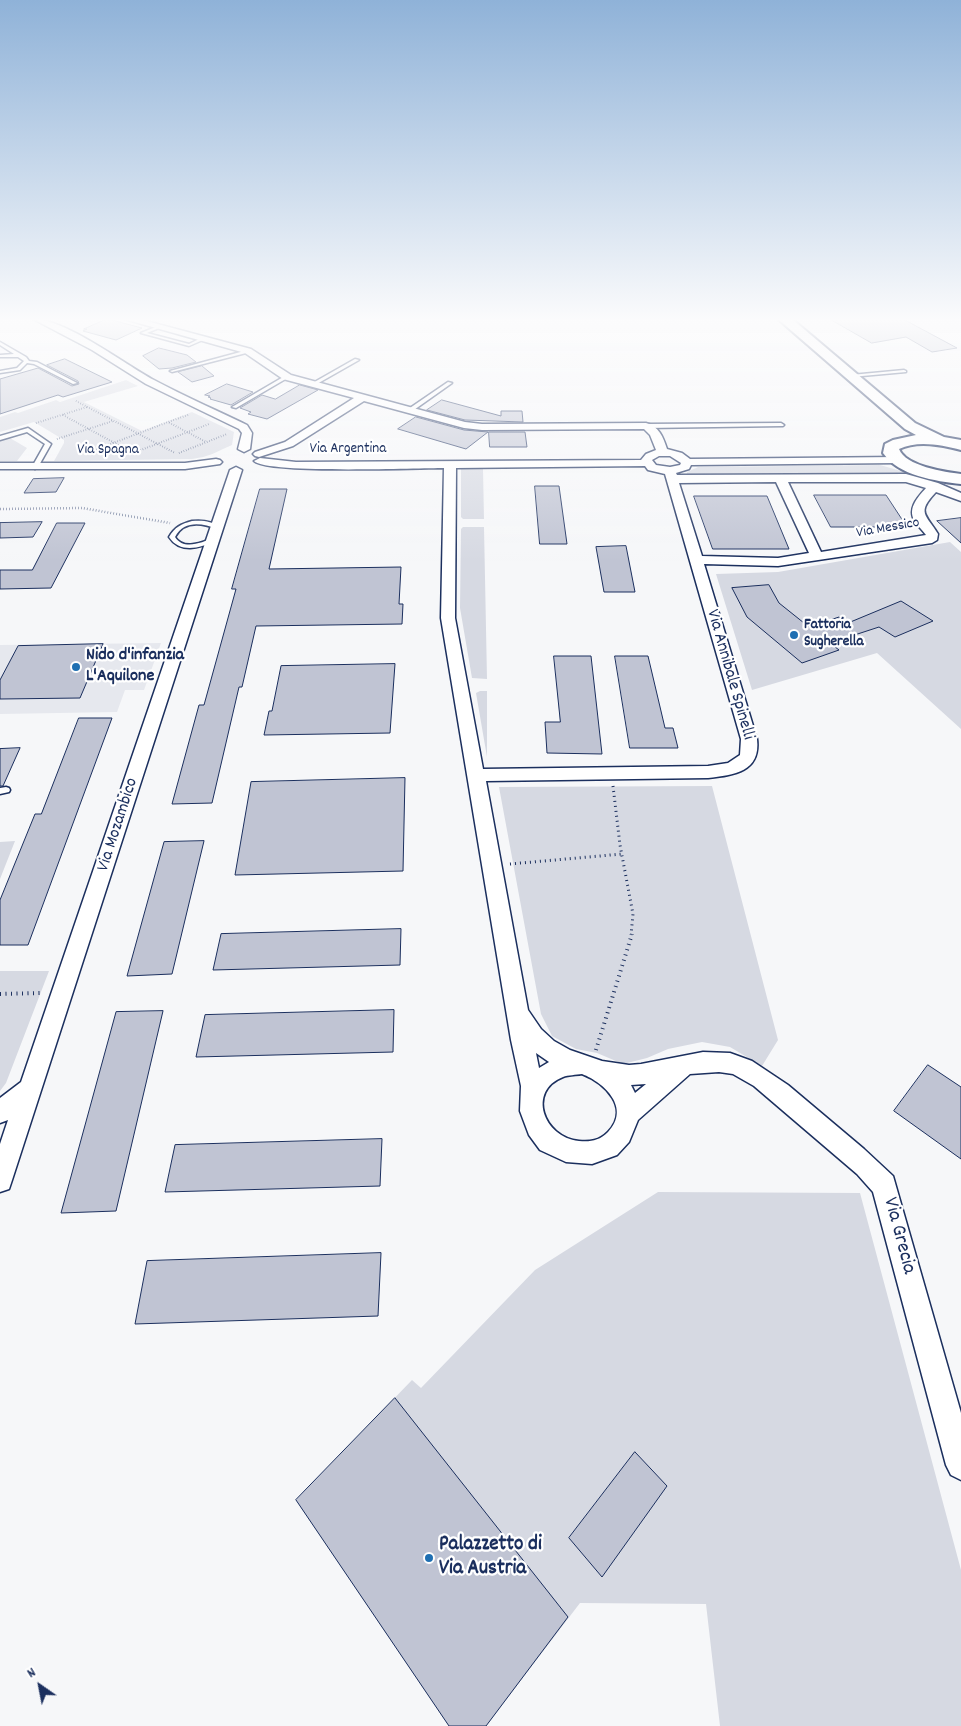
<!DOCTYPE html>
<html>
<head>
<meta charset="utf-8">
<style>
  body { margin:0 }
  #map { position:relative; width:961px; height:1726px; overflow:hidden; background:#f6f7f9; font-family:Dekko,sans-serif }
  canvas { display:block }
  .north { position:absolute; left:15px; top:1661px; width:50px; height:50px; -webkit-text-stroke:4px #fff; paint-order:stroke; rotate:327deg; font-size:14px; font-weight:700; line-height:20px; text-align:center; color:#1b2f5e }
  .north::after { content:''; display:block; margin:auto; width:18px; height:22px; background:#1b2f5e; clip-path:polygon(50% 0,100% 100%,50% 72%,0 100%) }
</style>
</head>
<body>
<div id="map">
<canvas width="961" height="1726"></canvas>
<div class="north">N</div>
</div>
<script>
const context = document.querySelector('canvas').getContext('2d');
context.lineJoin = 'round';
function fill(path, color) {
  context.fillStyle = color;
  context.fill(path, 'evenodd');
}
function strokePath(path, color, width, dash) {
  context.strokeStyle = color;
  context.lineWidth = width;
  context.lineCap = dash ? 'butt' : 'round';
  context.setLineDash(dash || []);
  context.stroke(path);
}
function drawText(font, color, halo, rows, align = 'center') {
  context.font = font + ' Dekko,sans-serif';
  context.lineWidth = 4.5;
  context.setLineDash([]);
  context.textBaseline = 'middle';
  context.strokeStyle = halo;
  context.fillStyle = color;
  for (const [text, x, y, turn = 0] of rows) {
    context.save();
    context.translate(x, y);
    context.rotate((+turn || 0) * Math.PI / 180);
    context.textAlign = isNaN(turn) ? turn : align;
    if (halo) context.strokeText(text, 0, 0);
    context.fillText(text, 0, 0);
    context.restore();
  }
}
fill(new Path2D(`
  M161 643 144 690H125L117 712 0 714V645Z`), '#e6e8ee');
fill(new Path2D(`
  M126 380 138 386 84 402 142 431 192 412 234 432 232 445C216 452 209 457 192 459L54 461 64 443V440L34 422 0 432V417L15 412 18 413 56 400 60 402Z
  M10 438 27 448 17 461H0V441Z
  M880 465 908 473 687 474V472L698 467Z
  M483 468 484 519H463L461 517V469Z
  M463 527H484L487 679 472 678 460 608 461 529Z
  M950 542 961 552V729L877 653 752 690 716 574 778 572Z
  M480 691H487V757L476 693Z
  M712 786 778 1040 762 1066 730 1047 702 1042 668 1049 647 1058 623 1064 597 1053 576 1049 552 1036 541 1014 499 787Z
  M15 841 0 879V842Z
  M0 971H49L6 1083 0 1091Z
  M658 1192 860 1193 961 1570V1726H720L706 1604 580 1603 486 1726H449L296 1500 412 1380 421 1388 535 1270Z`), '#d6d9e2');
const building = new Path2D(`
  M107 319H108L142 328 116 340 83 331 87 329H84Z
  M830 319H903L957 348 932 352 906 337 872 343Z
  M159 348 187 355 196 362 172 368 159 369 143 356Z
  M65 359 112 382 63 397 58 395 0 414V379L38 368 72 386 79 384 78 381 47 365Z
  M202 366 214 376 192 382 178 372Z
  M227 384 253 392 231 405 210 399 211 398 208 397 210 396 205 395Z
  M300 385 318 390 267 419 248 414 251 412 240 408 262 395 275 399Z
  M442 400 501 416V411H522L523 422 465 420 427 410Z
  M416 417 464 430 488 432 466 449 398 429Z
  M489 432H525L527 447H490Z
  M64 478 56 492 24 493 33 479Z
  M535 486H559L567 544H540Z
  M260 489H287L269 569 401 567 399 604H403L402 624 256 626 242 687H239L212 803 172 804 199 705H204L236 589H232Z
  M814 495H886L907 527H831Z
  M694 496H767L789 549H713Z
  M961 518V543L937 521Z
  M42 522 33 537 0 538V523Z
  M57 523H85L51 588 0 589V570H32Z
  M626 546 635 592H604L596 547Z
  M769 585 779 603 809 627 839 617 848 623 901 601 933 621 895 637 879 627 830 643 839 650 802 663 747 617 732 588Z
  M103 644 80 698 0 699V680L18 646Z
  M554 656H591L602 754 547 753 545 722H560Z
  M615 656H648L665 728H673L678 748H630Z
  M395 664 390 733 264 735 269 711H272L281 666Z
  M79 718H112L28 945H0V900L35 814H41Z
  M20 748 3 786H0V749Z
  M405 778 403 871 235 875 251 782Z
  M204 841 172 974 127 976 164 842Z
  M401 929 400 965 213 970 221 934Z
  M394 1010 393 1052 196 1057 205 1015Z
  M163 1011 116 1211 61 1213 116 1012Z
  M928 1065 961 1087V1159L894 1111Z
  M382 1139 380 1186 165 1192 175 1145Z
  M381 1253 378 1316 135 1324 147 1261Z
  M395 1398 568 1617 486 1726H449L296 1500Z
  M635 1452 667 1486 602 1577 569 1538Z`);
fill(building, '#c0c4d3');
strokePath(building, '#1b2f5e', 1);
const lane = new Path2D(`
  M158 326 159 328 147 333 189 344 201 338 205 339 189 346 141 333Z
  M0 342 26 357 29 361 37 362 77 383 73 384 34 364 27 363 20 370 0 373V371L17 368 24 361 18 357H0V355L14 354 0 345Z
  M248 350 250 352 172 372 170 371Z
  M355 359 359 360 315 385 311 384Z
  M904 370 906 371V372L851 377 849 376 851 375Z
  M285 376 289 377 236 408 232 407Z
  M448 382 452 383 411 412H407V410Z
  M781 423 784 425 783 426 646 428 643 426 646 424Z
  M28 428 51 444 38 467 35 469 32 467 45 444 27 432 0 440V436Z
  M192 521C202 520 212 521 220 527L217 529C202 523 184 520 175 537 184 551 202 542 214 538L217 540 216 541C200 548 180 554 169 537 175 527 181 524 192 521Z
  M6 787 9 788 10 790 9 792 0 794V788Z`);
const street = new Path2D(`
  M33 319C66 319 124 364 154 380 184 396 216 410 247 425L252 433 250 449 244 452 238 449 242 433 239 429 146 384 92 350Z
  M124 319H139L251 349 291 375 465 422 482 424 646 423C659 426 663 437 667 449L682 453 690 459 898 457 904 460 898 463 691 465 689 469 676 473 677 475 906 474 938 483 961 493V501L936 492C916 513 926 514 938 534L937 540 932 543 778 566 704 564 757 739C761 772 734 775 708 778L486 781 528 1010 541 1029 554 1041 570 1050 602 1061 629 1065 641 1064 703 1052 730 1053 752 1061 788 1085 864 1149 893 1176 961 1413V1480L951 1475 946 1465 873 1192 857 1174 754 1086 733 1074 719 1072 690 1074 638 1120 629 1142 617 1155 592 1164 566 1162 540 1150 529 1135 520 1111 521 1086 511 1040 441 618 444 468C417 468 266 474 254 461L260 458 296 462 641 460 646 454 656 450 650 435 644 429 482 430 464 428 364 401 293 446 259 457 255 456 253 454 255 452 285 442 354 398 283 379 245 353ZM659 456H670L681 463 680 465 670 467 656 465 652 460ZM645 466 648 470 665 474 741 739 740 755 728 763 708 766 483 769 455 618 456 468ZM776 482 809 553 778 558 702 556 679 483ZM788 482H906L926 488C917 498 906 510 916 523 919 527 923 531 926 535L821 552ZM536 1053 549 1062 539 1068ZM582 1074C605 1083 631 1108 608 1132 599 1141 590 1142 579 1141 543 1137 527 1091 563 1077 568 1075 576 1075 582 1074ZM646 1084 635 1093 631 1085Z
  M216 459 220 460 222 462 220 464 185 469H0V463H185Z
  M236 467 242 470 12 1180 9 1189 0 1192V1144L8 1120 0 1123V1098L21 1082 230 470Z`);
const secondary = new Path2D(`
  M778 319H792L915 423 944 437 961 440V450C941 445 918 440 899 449 905 466 945 472 961 474V484C935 481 899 476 883 453L885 444 893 440 916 435 905 429Z`);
strokePath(lane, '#1b2f5e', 3);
strokePath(street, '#1b2f5e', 3);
strokePath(secondary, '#1b2f5e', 4);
strokePath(new Path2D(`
  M76 401 175 453
  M63 415 133 453 209 424
  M188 415 168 422 206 442
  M36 423 87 407
  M57 439 113 421
  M87 453 168 422
  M179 453 227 434`), '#1b2f5e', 2, [0.5, 2]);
strokePath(new Path2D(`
  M0 509 82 508 170 523`), '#1b2f5e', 2.5, [0.5, 2.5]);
strokePath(new Path2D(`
  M613 786 620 845 633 914 631 935
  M510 864 622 854`), '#1b2f5e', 3, [1, 4]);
strokePath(new Path2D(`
  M0 994 42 993
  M596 1050 632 934`), '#1b2f5e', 4, [1, 4.5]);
fill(lane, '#fff');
fill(street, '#fff');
fill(secondary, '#fff');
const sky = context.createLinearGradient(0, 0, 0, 561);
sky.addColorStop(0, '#8fb2d8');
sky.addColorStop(0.57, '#fbfbfc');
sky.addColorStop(1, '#fbfbfc00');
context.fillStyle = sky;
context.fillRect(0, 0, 961, 561);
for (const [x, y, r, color] of [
  [794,635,5,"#1f6fb2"],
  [76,667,5,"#1f6fb2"],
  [429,1558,5,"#1f6fb2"]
]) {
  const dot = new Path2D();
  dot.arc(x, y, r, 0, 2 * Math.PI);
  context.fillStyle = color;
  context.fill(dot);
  strokePath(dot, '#fff', 2);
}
drawText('15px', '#1b2f5e', '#fff', [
  ["Via Argentina",348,450],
  ["Via Spagna",108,451],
  ["Via Messico",888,529,-10]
]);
drawText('bold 15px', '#1b2f5e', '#fff', [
  ["Fattoria",804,626],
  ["Sugherella",804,643]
], 'left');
drawText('bold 18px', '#1b2f5e', '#fff', [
  ["Nido d'infanzia",86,657],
  ["L'Aquilone",86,678]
], 'left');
drawText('18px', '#1b2f5e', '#fff', [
  ["Via Annibale Spinelli",729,675,74],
  ["Via Mozambico",119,825,-72]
]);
drawText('21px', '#1b2f5e', '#fff', [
  ["Via Grecia",898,1236,75]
]);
drawText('bold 21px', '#1b2f5e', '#fff', [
  ["Palazzetto di",439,1546],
  ["Via Austria",439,1570]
], 'left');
</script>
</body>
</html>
